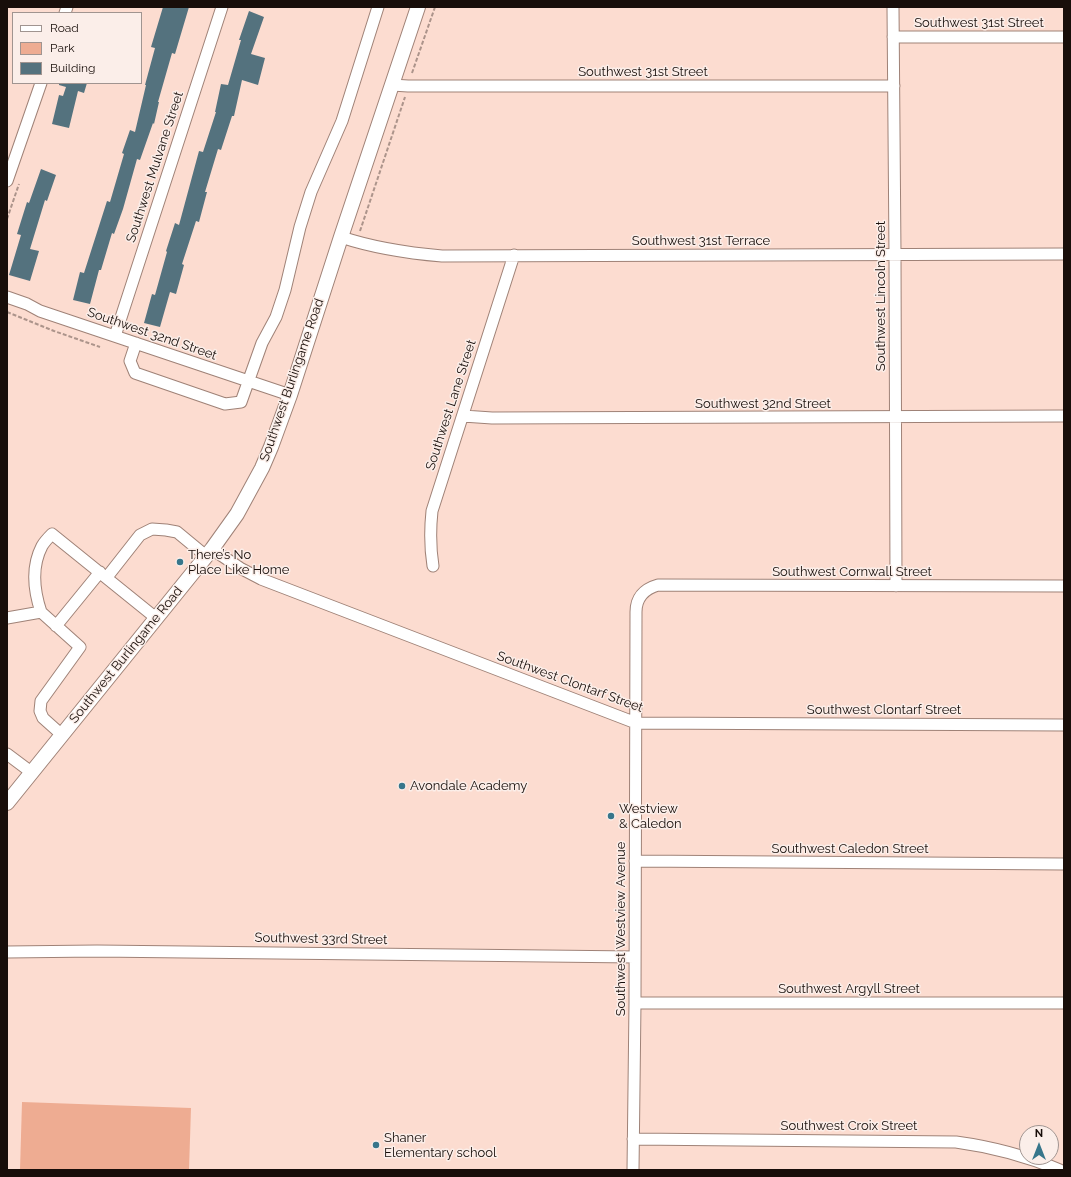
<!DOCTYPE html>
<html>
<head>
<meta charset="utf-8">
<style>
  body { margin:0 }
  #map { position:relative; width:1071px; height:1177px; overflow:hidden; background:#fcdcd0; font-family:Raleway,sans-serif }
  canvas { display:block }
  .frame { position:absolute; inset:0; border:8px solid #180e0a; pointer-events:none }
  .legend { position:absolute; left:12px; top:12px; width:130px; height:72px; box-sizing:border-box; background:#fbeee9; border:1px solid #a09490; margin:0; padding:5px 7px; list-style:none; font-size:12px; color:#180e0a }
  .legend li { display:flex; align-items:center; gap:8px; height:20px }
  .legend b { width:20px; border:1px solid #a09490 }
  .north { position:absolute; left:1019px; top:1125px; width:40px; height:40px; box-sizing:border-box; background:#fbeee9; border:1px solid #a09490; border-radius:50%; rotate:0deg; font-size:11px; font-weight:700; line-height:16px; text-align:center; color:#180e0a }
  .north::after { content:''; display:block; margin:auto; width:14px; height:18px; background:#37768b; clip-path:polygon(50% 0,100% 100%,50% 72%,0 100%) }
</style>
</head>
<body>
<div id="map">
<canvas width="1071" height="1177"></canvas>
<div class="frame"></div>
<ul class="legend">
<li><b style="height:5px;background:#fff"></b>Road</li>
<li><b style="height:11px;background:#eeac92"></b>Park</li>
<li><b style="height:11px;background:#54727e"></b>Building</li>
</ul>
<div class="north">N</div>
</div>
<script>
const context = document.querySelector('canvas').getContext('2d');
context.lineJoin = 'round';
function fill(path, color) {
  context.fillStyle = color;
  context.fill(path, 'evenodd');
}
function strokePath(path, color, width, dash) {
  context.strokeStyle = color;
  context.lineWidth = width;
  context.lineCap = dash ? 'butt' : 'round';
  context.setLineDash(dash || []);
  context.stroke(path);
}
function drawText(font, color, halo, rows, align = 'center') {
  context.font = font + ' Raleway,sans-serif';
  context.lineWidth = 3;
  context.setLineDash([]);
  context.textBaseline = 'middle';
  context.strokeStyle = halo;
  context.fillStyle = color;
  for (const [text, x, y, turn = 0] of rows) {
    context.save();
    context.translate(x, y);
    context.rotate((+turn || 0) * Math.PI / 180);
    context.textAlign = isNaN(turn) ? turn : align;
    if (halo) context.strokeText(text, 0, 0);
    context.fillText(text, 0, 0);
    context.restore();
  }
}
fill(new Path2D(`
  M22 1102 191 1108 189 1170H20Z`), '#eeac92');
fill(new Path2D(`
  M163 7H189L175 54 172 53 158 102H159L154 124 153 123 140 160 137 159 123 209 114 234 112 233 101 270H99L90 304 73 300 80 272 84 273 107 201 110 202 124 154 122 153 130 130 135 132 146 85H145L155 48 151 47Z
  M249 11 264 17 251 54 265 58 258 85 242 80 234 116H232L221 150 218 149 205 192H207L199 222 196 221 182 264 184 265 176 294 170 292 160 327 144 323 152 294 155 295 167 252 166 251 175 223 179 225 199 151 203 152 216 112H215L221 84 228 85 241 40H239Z
  M59 83H87L84 93 78 91 69 128 52 124 59 95 63 96 66 87 59 85Z
  M41 169 56 175 47 201 45 200 30 249 39 251 30 281 9 275 21 235 17 234 27 202 29 203Z`), '#54727e');
const minor = new Path2D(`
  M893 7 895 254 896 586
  M65 13 67 7
  M893 37H1064
  M392 85 408 86H894
  M7 181 41 83
  M341 237C374 248 407 253 442 256L1064 254
  M7 297 27 304 40 311 290 395
  M115 336 222 7
  M136 343 130 361 135 373 225 404 241 402 262 343 276 317 285 290 300 227 311 192 342 121 378 7
  M463 416 492 418 1064 416
  M212 549 240 568 261 579 636 723 1064 725
  M433 566C430 547 430 530 432 511L514 255
  M107 577 140 535 152 529 166 530 177 532 206 556
  M41 612C34 591 31 567 42 546 45 541 49 537 52 534L156 618
  M7 618 41 612 80 647 41 701 40 711 43 718 62 735
  M56 626 100 572
  M7 754 31 772
  M635 861 1064 864
  M7 952 97 951 635 957
  M635 1003H1064
  M633 1139 956 1142C993 1147 1024 1155 1060 1170
  M633 1170 635 1003 636 612C636 598 644 589 658 585L1064 586`);
const major = new Path2D(`
  M7 803 212 549 237 514 262 468 271 447 290 395 341 237 418 7`);
strokePath(minor, '#9f8277', 13);
strokePath(major, '#9f8277', 16);
strokePath(new Path2D(`
  M412 73 435 7
  M7 219 19 184
  M360 231 405 97
  M7 312 54 331 100 347`), '#ac948b', 2, [4, 2]);
strokePath(minor, '#fff', 11);
strokePath(major, '#fff', 14);
for (const [x, y, r, color] of [
  [180,562,4,"#37768b"],
  [402,786,4,"#37768b"],
  [611,816,4,"#37768b"],
  [376,1145,4,"#37768b"]
]) {
  const dot = new Path2D();
  dot.arc(x, y, r, 0, 2 * Math.PI);
  context.fillStyle = color;
  context.fill(dot);
  strokePath(dot, '#fbeee9', 1.5);
}
drawText('13px', '#180e0a', '#fbeee9', [
  ["Southwest 31st Street",979,23],
  ["Southwest 31st Street",643,72],
  ["Southwest Mulvane Street",155,167,-72],
  ["Southwest 31st Terrace",701,241],
  ["Southwest Lincoln Street",881,296,-90],
  ["Southwest 32nd Street",152,334,19],
  ["Southwest Burlingame Road",292,380,-71],
  ["Southwest 32nd Street",763,404],
  ["Southwest Lane Street",451,405,-72],
  ["Southwest Cornwall Street",852,572],
  ["Southwest Burlingame Road",126,655,-51],
  ["Southwest Clontarf Street",570,682,20],
  ["Southwest Clontarf Street",884,710],
  ["Southwest Caledon Street",850,849],
  ["Southwest Westview Avenue",621,929,-90],
  ["Southwest 33rd Street",321,939,1],
  ["Southwest Argyll Street",849,989],
  ["Southwest Croix Street",849,1126]
]);
drawText('13px', '#180e0a', '#fbeee9', [
  ["There’s No",188,555],
  ["Place Like Home",188,570],
  ["Avondale Academy",410,786],
  ["Westview",619,809],
  ["& Caledon",619,824],
  ["Shaner",384,1138],
  ["Elementary school",384,1153]
], 'left');
</script>
</body>
</html>
